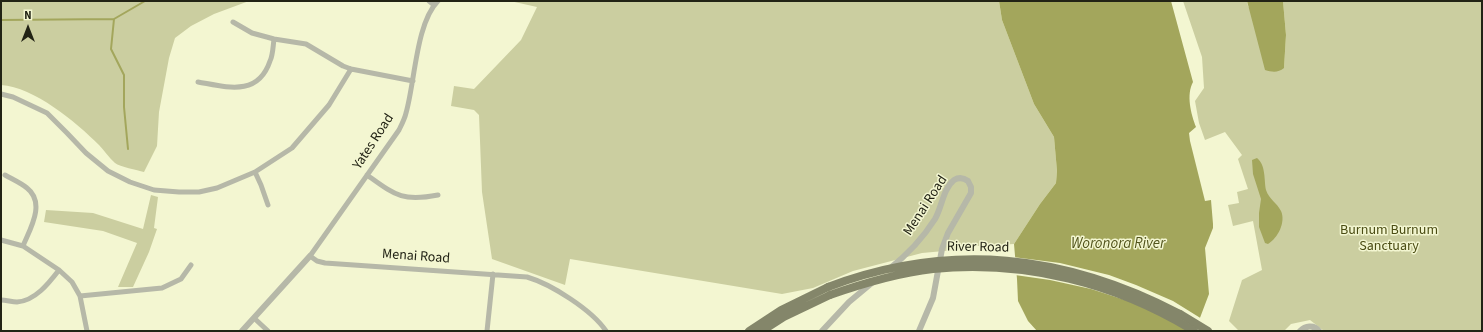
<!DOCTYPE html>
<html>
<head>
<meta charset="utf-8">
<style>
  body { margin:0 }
  #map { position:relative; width:1483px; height:332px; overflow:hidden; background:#f3f6d1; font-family:"Source Sans 3",sans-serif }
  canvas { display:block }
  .frame { position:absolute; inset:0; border:2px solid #222315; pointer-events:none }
  .north { position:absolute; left:8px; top:8px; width:40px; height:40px; -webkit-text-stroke:3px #f3f6d1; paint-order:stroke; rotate:0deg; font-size:11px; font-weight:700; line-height:16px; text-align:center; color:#222315 }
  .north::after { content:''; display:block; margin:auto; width:14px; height:18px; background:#222315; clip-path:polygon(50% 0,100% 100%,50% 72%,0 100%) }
</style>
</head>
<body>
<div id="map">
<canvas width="1483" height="332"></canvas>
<div class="frame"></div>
<div class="north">N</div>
</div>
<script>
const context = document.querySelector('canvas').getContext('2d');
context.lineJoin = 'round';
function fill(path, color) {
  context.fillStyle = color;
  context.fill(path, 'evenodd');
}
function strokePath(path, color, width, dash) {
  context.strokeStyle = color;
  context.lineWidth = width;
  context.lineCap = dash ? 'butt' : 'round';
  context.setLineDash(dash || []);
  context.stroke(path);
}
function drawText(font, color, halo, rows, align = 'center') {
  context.font = font + ' "Source Sans 3",sans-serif';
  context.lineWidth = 3;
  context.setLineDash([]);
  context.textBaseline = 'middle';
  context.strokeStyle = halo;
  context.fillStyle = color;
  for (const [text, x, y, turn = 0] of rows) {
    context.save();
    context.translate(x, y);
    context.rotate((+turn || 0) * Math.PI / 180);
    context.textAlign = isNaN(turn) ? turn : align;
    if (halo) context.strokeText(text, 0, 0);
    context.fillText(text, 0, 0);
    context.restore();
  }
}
fill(new Path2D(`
  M1 1H249L214 14 191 26 175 38 169 58 159 112 157 146 144 172C137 170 120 167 115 163 109 158 104 150 99 145 76 122 34 87 1 85Z
  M510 1H999L1002 20 1034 104 1054 137 1057 171 1056 183 1040 204 1014 244 977 246 955 250 922 253 853 271 813 288 782 294 570 259 565 285 492 259 482 192 479 115 474 110 451 106 454 86 474 89 521 40 537 7Z
  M1183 1H1247L1248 6 1284 68 1286 35 1283 1H1482V331H1324L1310 320 1291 324 1284 331H1239L1229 321 1242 280 1262 270 1253 221 1233 226 1228 205 1239 203 1237 192 1248 189 1238 159 1242 155 1225 132 1205 140 1199 123 1195 101 1204 88 1202 57Z
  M151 195 158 197 154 228 157 229 149 252 133 287H118L137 243 103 231 44 222 46 210 93 213 143 229Z`), '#cbcea0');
fill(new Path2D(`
  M999 1H1171L1193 82C1186 95 1191 114 1196 127L1189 133 1190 141 1205 201 1211 200 1213 224V228L1205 248 1209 294 1195 331H1037L1028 321 1018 301 1017 279 1014 244 1040 204 1056 183 1057 171 1054 137 1034 104 1002 20Z
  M1247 1H1283L1286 35 1284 68C1278 73 1272 72 1265 70Z
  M1257 158C1266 165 1264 180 1266 190 1269 199 1277 203 1281 211 1286 222 1278 238 1268 244L1265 243 1259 227V213L1261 199 1253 174 1252 160Z`), '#a3a65c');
fill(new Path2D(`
  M1013 257 1060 263 1109 275 1136 285 1173 301 1202 319 1197 331 1128 301 1091 289 1050 280 1015 275Z`), '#f3f6d1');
strokePath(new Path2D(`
  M114 19 111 49 124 75V107L128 149
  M1 20 114 19 145 1`), '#a3a65c', 2);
strokePath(new Path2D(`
  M429 1 434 5
  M438 1C416 23 415 82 406 113 405 118 402 124 399 130L310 256 317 261 325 263 527 277C551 284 592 310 606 331
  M233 22 252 33 274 39 306 44 343 66 351 69 413 81
  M198 82C227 87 258 97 270 61 273 55 273 46 274 39
  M1 94 13 97 47 113 67 133 86 153 108 171 130 182 154 190 179 192H199L217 188 255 172 292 148 329 105 351 69
  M255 172 261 185 268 205
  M5 175C12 179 21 183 27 188 46 203 30 229 23 246
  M367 175C395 195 402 202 438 195
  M1 240 23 246 59 270 72 282 80 296 87 331
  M80 296 162 288 181 279 191 265
  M1 300C6 300 12 302 17 302 35 301 49 283 59 270
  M254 318 268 331
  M487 331 493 274`), '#b6b8a8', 5);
strokePath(new Path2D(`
  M889 269C907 255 923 238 935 219 942 207 943 189 954 180 959 177 964 178 968 181L971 187V193L948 233 942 249 933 298 919 331
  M242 331 310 256
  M822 331 849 302 873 282
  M1300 331C1305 326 1314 324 1319 331`), '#b6b8a8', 6);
strokePath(new Path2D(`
  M1180 314 1208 331
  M749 331 781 310 828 287
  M762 331 784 317 830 295`), '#84866a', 8);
strokePath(new Path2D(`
  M828 287C950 241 1065 254 1180 314
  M830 295C864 283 898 273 933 269 1025 260 1116 283 1194 331`), '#84866a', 8);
drawText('14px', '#222315', '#f3f6d1', [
  ["Yates Road",374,142,-57],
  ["Menai Road",926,206,-57],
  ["River Road",978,248,1],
  ["Menai Road",416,257,4]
]);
drawText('14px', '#4a4c13', '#f3f6d1', [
  ["Burnum Burnum",1389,231],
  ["Sanctuary",1389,247]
]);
drawText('italic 15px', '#51531b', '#f3f6d1', [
  ["Woronora River",1118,245]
]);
</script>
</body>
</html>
